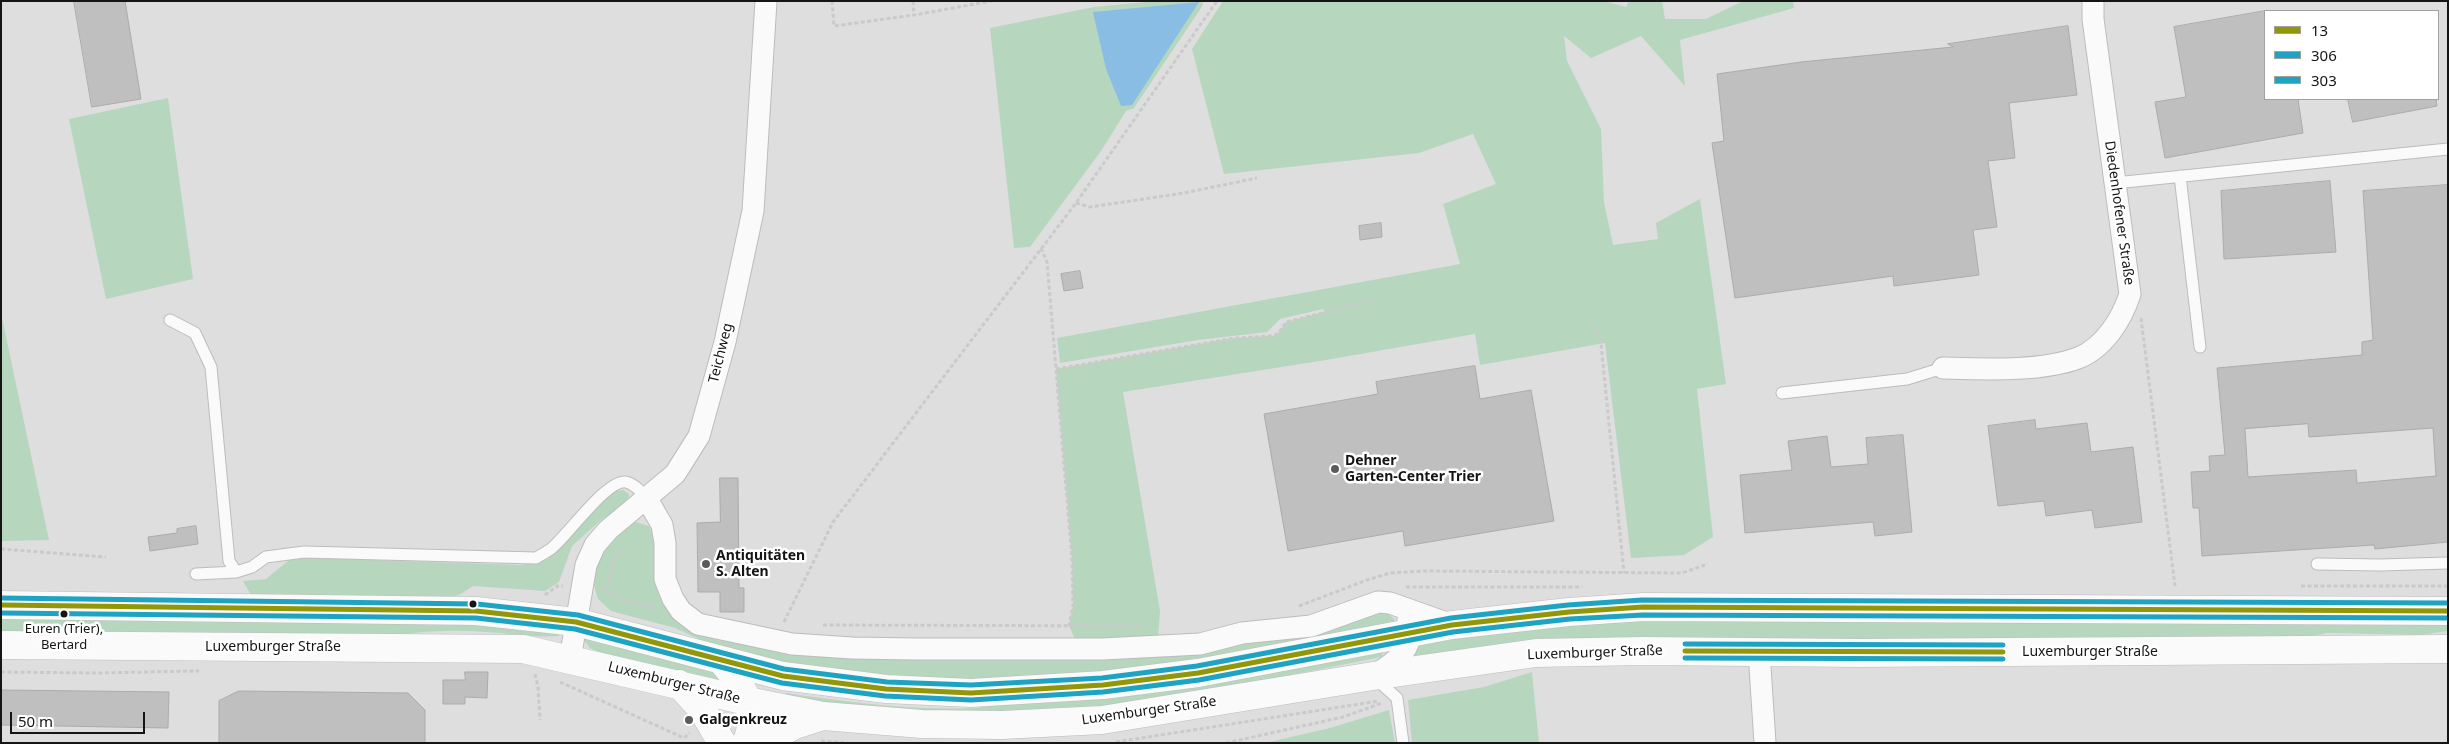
<!DOCTYPE html>
<html>
<head>
<meta charset="utf-8">
<style>
  body { margin:0 }
  #map { position:relative; width:2449px; height:744px; overflow:hidden; background:#dedede; font-family:"Noto Sans",sans-serif }
  canvas { display:block }
  .frame { position:absolute; inset:0; border:2px solid #151516; pointer-events:none }
  .legend { position:absolute; left:2264px; top:10px; width:175px; height:90px; box-sizing:border-box; background:#fff; border:1px solid #a1a1a2; margin:0; padding:6px 9px; list-style:none; font-size:15px; color:#151516 }
  .legend li { display:flex; align-items:center; gap:10px; height:25px }
  .legend b { width:25px; border:1px solid #a1a1a2 }
  .scale { position:absolute; left:10px; top:712px; width:135px; height:22px; box-sizing:border-box; border:2px solid #151516; border-top:0; padding-left:6px; font-size:15px; line-height:18px; white-space:nowrap; color:#151516; -webkit-text-stroke:4px #fff; paint-order:stroke }
</style>
</head>
<body>
<div id="map">
<canvas width="2449" height="744"></canvas>
<div class="frame"></div>
<ul class="legend">
<li><b style="height:6px;background:#929707"></b>13</li>
<li><b style="height:6px;background:#1ea3c3"></b>306</li>
<li><b style="height:6px;background:#1ea3c3"></b>303</li>
</ul>
<div class="scale">50 m</div>
</div>
<script>
const context = document.querySelector('canvas').getContext('2d');
context.lineJoin = 'round';
function fill(path, color) {
  context.fillStyle = color;
  context.fill(path, 'evenodd');
}
function strokePath(path, color, width, dash) {
  context.strokeStyle = color;
  context.lineWidth = width;
  context.lineCap = dash ? 'butt' : 'round';
  context.setLineDash(dash || []);
  context.stroke(path);
}
function drawText(font, color, halo, rows, align = 'center') {
  context.font = font + ' "Noto Sans",sans-serif';
  context.lineWidth = 5;
  context.setLineDash([]);
  context.textBaseline = 'middle';
  context.strokeStyle = halo;
  context.fillStyle = color;
  for (const [text, x, y, turn = 0] of rows) {
    context.save();
    context.translate(x, y);
    context.rotate((+turn || 0) * Math.PI / 180);
    context.textAlign = isNaN(turn) ? turn : align;
    if (halo) context.strokeText(text, 0, 0);
    context.fillText(text, 0, 0);
    context.restore();
  }
}
fill(new Path2D(`
  M1156 1H1202L1203 5 1134 108 1126 111 1101 151 1030 247 1014 248 990 28 1094 7Z
  M1223 1H1604L1626 7 1629 1H1662L1665 19H1706L1743 1H1793L1794 8 1680 40 1685 86 1641 36 1591 58 1564 36 1567 61 1601 129 1604 202 1613 245 1658 239 1656 223 1700 199 1726 384 1697 389 1713 537 1684 555 1631 558 1605 343 1480 365 1475 334 1326 360 1123 392 1160 611 1158 638 1076 641 1069 626 1073 606 1072 559 1056 369 1234 338 1272 336 1278 334 1286 322 1324 312 1323 309 1280 319 1267 332 1198 340 1060 363 1057 338 1460 264 1443 204 1496 184 1473 134 1419 153 1224 174 1192 49Z
  M168 98 193 279 106 299 69 119Z
  M1 313 49 540 1 541Z
  M623 490 629 494 628 502 601 520 572 546 559 582 545 591 473 586 459 595 416 603 254 600 243 581 266 579 289 560 311 558 522 565 548 559 568 540 609 492Z
  M635 522 649 526 655 538 684 623 716 640 828 657 1069 658 1371 612H1387L1394 619 1397 626 1247 654 999 684 845 675 720 649 675 628 611 611 598 599 593 582 597 564 605 544Z
  M1 617 435 620 560 633 558 636C533 638 510 633 485 632 449 629 413 632 378 638L1 634Z
  M1600 620H2448V631L2420 635 2328 633 2281 641 1403 663 1418 644 1546 623Z
  M587 636 714 669 725 685 603 654 590 648 584 640Z
  M1380 651 1383 653 1381 657 1286 676 1265 685 1035 719 784 700 786 693C849 702 911 711 975 708Z
  M1532 672 1539 743H1412L1408 700 1484 687Z
  M1389 710 1395 743H1265L1330 728Z`), '#b6d7be');
fill(new Path2D(`
  M1199 2 1132 105 1121 106 1106 69 1093 12Z`), '#89bde4');
const building = new Path2D(`
  M74 1H125L141 99 92 107Z
  M2265 11V99H2298L2303 133 2165 158 2155 102 2186 97 2174 27Z
  M2068 26 2077 95 2009 103 2015 158 1988 161 1997 227 1973 230 1979 275 1894 286 1893 276 1735 298 1712 143 1724 141 1717 74 1801 62 1953 47 1948 44Z
  M2348 99H2436L2437 106 2353 122Z
  M2330 181 2336 252 2224 259 2221 191Z
  M2448 185V542L2375 549 2374 545 2202 556 2199 508H2193L2191 472 2210 471 2209 456 2225 455 2217 368 2362 355V342L2373 340 2363 191ZM2308 424 2309 437 2433 428 2436 476 2357 483 2356 470 2248 477 2245 429Z
  M1381 223 1382 237 1360 240 1359 226Z
  M1080 271 1083 288 1064 291 1061 274Z
  M1475 366 1480 399 1531 390 1554 521 1405 546 1403 531 1288 551 1264 414 1378 394 1376 382Z
  M2035 420 2036 429 2087 423 2091 452 2133 447 2142 522 2095 528 2092 510 2046 516 2044 501 1998 506 1988 426Z
  M1903 435 1912 532 1875 536 1873 522 1745 533 1740 475 1792 470 1788 441 1827 436 1831 467 1868 464 1866 438Z
  M720 478H738L739 588H744V612H720V592H698L697 523 720 522Z
  M196 526 198 544 150 551 148 537 177 533V529Z
  M465 672H488L487 698 465 697V704H443V680H465Z
  M1 690 169 692 168 728 1 725Z
  M239 691 408 693 425 710V743H219V701Z`);
fill(building, '#bfbfbf');
strokePath(building, '#ababab', 1);
const service = new Path2D(`
  M2180 176 2200 347
  M2115 183 2448 149
  M170 320 195 333 211 367 229 561 236 572 252 567 266 557 304 552 536 558C541 555 547 552 552 548 568 535 607 479 626 482 635 484 642 493 647 499
  M1782 393 1907 379 1943 368
  M2317 564 2380 565 2448 563
  M196 574 236 572
  M1376 679 1397 698 1403 743`);
const minor = new Path2D(`
  M1943 368C1982 369 2042 372 2078 358 2104 348 2122 319 2130 294L2093 19V1
  M647 499 662 525 665 543V579L673 599 681 611 698 624 792 644 852 648 917 649H1102L1200 644 1242 633 1311 626 1378 602 1390 603 1452 625
  M1759 652 1765 743
  M570 659 586 565 595 545 608 530 675 474 699 436 725 342 753 211 766 1
  M1376 674C1396 662 1417 647 1408 620`);
const tertiary = new Path2D(`
  M722 661C741 683 761 714 746 743
  M761 743 795 725 823 716`);
const primary = new Path2D(`
  M1 605 476 611 576 622 783 676 886 689 971 693 1103 685 1198 673 1452 625 1569 612 1643 607 2448 611
  M1 645 523 649 747 701 823 716 922 724 1002 725 1102 720 1373 676 1536 653 1643 651 1859 653 2448 649
  M679 684 702 709 722 743`);
strokePath(service, '#bcbcbc', 13);
strokePath(minor, '#bcbcbc', 23);
strokePath(tertiary, '#bcbcbc', 29);
strokePath(primary, '#bcbcbc', 29);
strokePath(new Path2D(`
  M832 1 834 26 914 15 992 1
  M913 1 914 15
  M1076 203 1090 207 1184 193 1257 178
  M1041 248 1047 262 1072 559 1073 606 1069 626
  M2141 318 2175 586
  M1594 327 1599 334 1601 344 1624 573
  M1056 369 1234 338 1272 336 1278 334 1286 322 1374 300
  M1 549 106 557
  M2301 586H2448
  M1406 587H1582
  M601 590 627 601 656 609
  M606 590 613 562 620 549
  M545 595 557 586H563
  M1299 606 1367 580 1390 573 1425 571 1682 573 1708 564
  M784 622 833 522 1076 203 1217 1
  M823 625 1142 626
  M1 672 97 673 199 671
  M535 674 538 687 540 720
  M560 682 684 738 690 733
  M821 741 848 743
  M1116 742 1379 701
  M1226 743 1343 717 1382 703`), '#cacaca', 3, [4, 2.5]);
strokePath(service, '#fafafa', 11);
strokePath(minor, '#fafafa', 21);
strokePath(tertiary, '#fafafa', 28);
strokePath(primary, '#fafafa', 28);
strokePath(new Path2D(`
  M1 605 476 611 576 622 783 676 886 689 971 693 1103 685 1198 673 1452 625 1569 612 1643 607 2448 611
  M1685 651 2003 652`), '#929707', 5);
strokePath(new Path2D(`
  M1 613 476 618 575 629 782 683 885 696 971 700 1103 692 1199 680 1453 632 1570 619 1643 615 2448 618
  M1685 658 2003 659`), '#1ea3c3', 5);
strokePath(new Path2D(`
  M1 598 477 604 578 615 784 669 887 682 971 685 1102 678 1197 666 1451 618 1568 605 1642 600 2448 603
  M1685 644 2003 645`), '#1ea3c3', 5);
for (const [x, y, r, color] of [
  [1335,469,5,"#5b5b5c"],
  [706,564,5,"#5b5b5c"],
  [473,604,4.5,"#151516"],
  [64,614,4.5,"#151516"],
  [689,720,5,"#5b5b5c"]
]) {
  const dot = new Path2D();
  dot.arc(x, y, r, 0, 2 * Math.PI);
  context.fillStyle = color;
  context.fill(dot);
  strokePath(dot, '#fff', 2);
}
drawText('13px', '#151516', '#fff', [
  ["Euren (Trier),",64,629],
  ["Bertard",64,645]
]);
drawText('14px', '#151516', '#fff', [
  ["Diedenhofener Straße",2119,213,82],
  ["Teichweg",721,353,-76],
  ["Luxemburger Straße",273,647],
  ["Luxemburger Straße",2090,652],
  ["Luxemburger Straße",1595,653,-2],
  ["Luxemburger Straße",674,683,14],
  ["Luxemburger Straße",1149,711,-8]
]);
drawText('bold 14px', '#151516', '#fff', [
  ["Dehner",1345,461],
  ["Garten-Center Trier",1345,477],
  ["Antiquitäten",716,556],
  ["S. Alten",716,572],
  ["Galgenkreuz",699,720]
], 'left');
</script>
</body>
</html>
